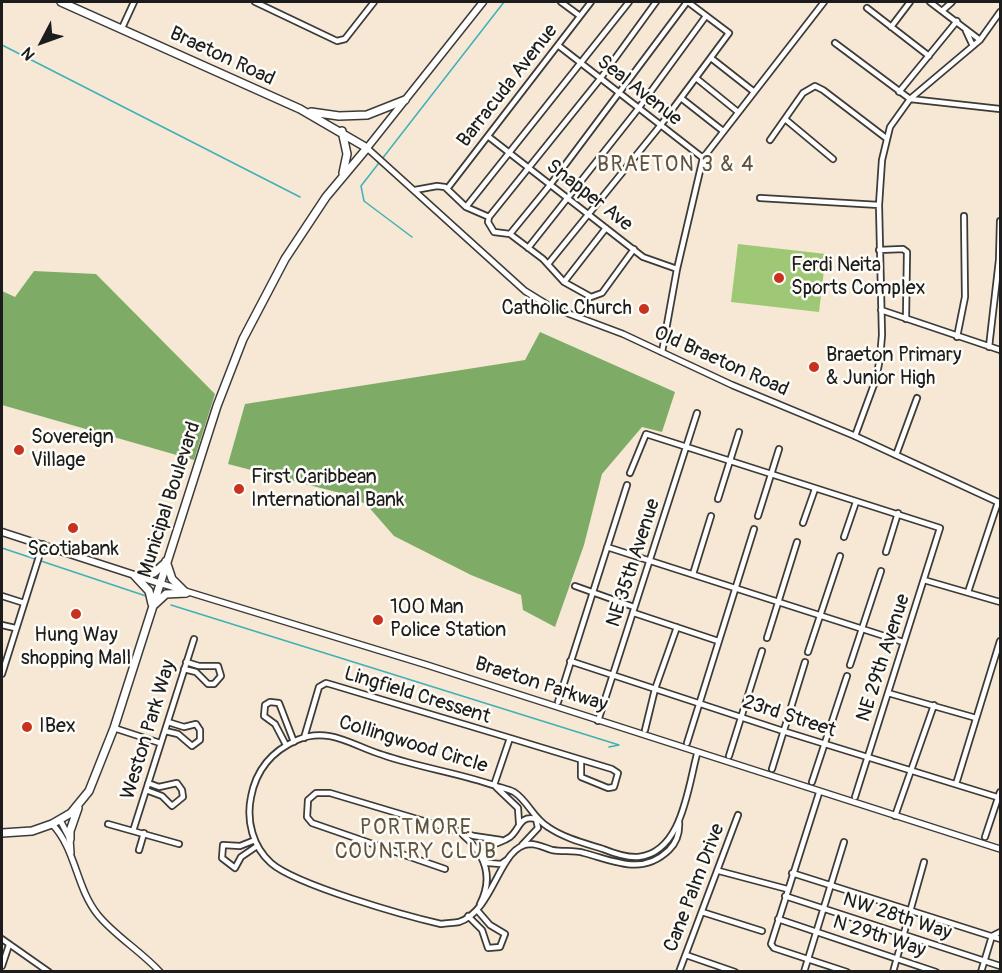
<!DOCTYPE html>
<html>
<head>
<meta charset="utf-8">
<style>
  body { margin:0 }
  #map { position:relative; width:1002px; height:973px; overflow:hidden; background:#f6e8d4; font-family:Pangolin,sans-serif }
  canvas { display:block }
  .frame { position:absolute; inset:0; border:3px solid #1c1c1c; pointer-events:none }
  .north { position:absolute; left:12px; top:12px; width:60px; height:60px; -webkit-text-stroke:4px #fdfcf7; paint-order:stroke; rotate:229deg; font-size:16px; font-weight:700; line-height:24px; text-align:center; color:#1c1c1c }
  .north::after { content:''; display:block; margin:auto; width:21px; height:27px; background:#1c1c1c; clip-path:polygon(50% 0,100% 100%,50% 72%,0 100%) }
</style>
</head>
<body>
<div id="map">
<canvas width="1002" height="973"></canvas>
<div class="frame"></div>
<div class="north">N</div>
</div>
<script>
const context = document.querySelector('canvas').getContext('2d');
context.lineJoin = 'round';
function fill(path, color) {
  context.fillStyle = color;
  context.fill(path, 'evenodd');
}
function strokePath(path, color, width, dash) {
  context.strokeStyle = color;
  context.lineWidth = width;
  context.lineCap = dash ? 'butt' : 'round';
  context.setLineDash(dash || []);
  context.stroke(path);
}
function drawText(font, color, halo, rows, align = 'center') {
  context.font = font + ' Pangolin,sans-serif';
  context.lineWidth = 5;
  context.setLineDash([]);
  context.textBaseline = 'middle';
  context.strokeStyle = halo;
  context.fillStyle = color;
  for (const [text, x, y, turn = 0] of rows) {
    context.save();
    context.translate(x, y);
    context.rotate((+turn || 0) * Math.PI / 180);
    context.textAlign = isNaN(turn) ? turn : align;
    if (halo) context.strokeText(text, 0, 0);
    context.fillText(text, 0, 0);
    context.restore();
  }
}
fill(new Path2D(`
  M738 244 826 254 819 312 731 302Z`), '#9ec875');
fill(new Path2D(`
  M34 271 96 274 215 394 194 460 2 405V291L15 297Z
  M540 332 675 392 662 432 642 427 602 474 584 545 555 627 523 610 521 595 471 575 394 536 366 504 340 493 228 464 245 404 525 360Z`), '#7eac66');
strokePath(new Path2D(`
  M2 45 300 197
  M412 237 364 201 361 186 504 2
  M2 548 146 596
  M171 605 619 745 609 747`), '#3fb0b7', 1.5);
const minor = new Path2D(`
  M255 2 337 41 345 39 374 2
  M561 2 580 16
  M930 2 980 40
  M867 8 929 56
  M942 11 952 2
  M891 27 910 2
  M122 28 134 2
  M966 31 973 46
  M835 43 910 99 1000 109
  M559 46 703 158
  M711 58 753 91
  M696 78 738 112
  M899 92 957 21
  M681 98 723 131
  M785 119 833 159
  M489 137 643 257 677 269
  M770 140 803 93 815 86 823 90 886 138
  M447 189 591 2
  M415 190 437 186 445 187 466 207 489 217 488 222 494 232 510 234 543 259 564 282 591 297 602 293 634 249
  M760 198 879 205
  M466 207 629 2
  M489 217 600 79 656 2
  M510 234 550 185 687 2
  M528 248 638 109 706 16
  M879 250 903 249 907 252 906 319
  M548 264 660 126 729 33 688 2
  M564 282 606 228
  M881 310 1000 350
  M957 337 965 297 964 216
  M989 347 999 260 1000 221
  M662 352 677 269 703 158 824 2
  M855 436 876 379 880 358 882 335 879 205 882 160 890 127 910 99 980 40 1000 12
  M896 455 917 398
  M630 473 646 434 940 528 855 797
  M718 499 739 432
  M758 516 779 449
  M803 523 815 489
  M844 537 856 502
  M607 547 903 642
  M886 552 898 513
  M693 574 711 516
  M924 580 1000 602
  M575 586 634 607
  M968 592 998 502
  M2 596 24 603
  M634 613 718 641
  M2 625 15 628
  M767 638 797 542
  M808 652 840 556
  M570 661 783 731 1000 798
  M850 665 881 571
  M184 669 196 672 208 684H214L221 676 218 666H199L186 662
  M2 674 43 544
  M888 693 976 718
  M558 702 627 485
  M598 721 697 413
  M114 728 160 743
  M645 730 655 689 677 627
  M165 731 178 734 192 746 200 740V730L196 724 184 727 168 722
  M304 738 319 687 326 683 333 685 510 738 494 785
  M510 738 612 769 618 773 614 787 608 788 581 777V760
  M687 743 754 529
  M286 745 275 724 264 716 265 705 270 702 279 703 294 742
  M729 756 762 651
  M772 769 805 662
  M812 782 847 676
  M956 784 1000 641
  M496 787 518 808 519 823
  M146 790 162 796 172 806 183 797 182 790 177 783 159 787 148 783
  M819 793 771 944 774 948 847 972
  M895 816 934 705
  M679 821C680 833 677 842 669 850 642 876 615 861 584 853 574 850 563 852 552 850 545 848 538 844 530 844 499 845 495 910 459 922 454 923 447 923 441 924 406 916 296 885 271 863 253 847 246 821 251 797 256 770 272 751 297 740 329 726 353 746 383 755 421 768 459 773 496 786 502 788 508 789 514 792 528 801 533 818 548 827 564 838 584 843 603 849 613 853 626 858 638 857 682 853 688 787 697 754
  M108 824 179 844
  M133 831 194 639
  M463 835C485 854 494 877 480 904
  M985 837 1000 792
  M255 840 240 846 223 845 222 858 235 868 241 857 257 846
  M522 845 538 828 536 819
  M139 850 144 833
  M483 857C488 842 499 845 510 837 520 829 519 815 536 819
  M484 859 488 863 501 864 508 859
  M445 869 312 823 307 817 308 800 316 793H330L474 836 501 840
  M719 871 787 889
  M792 873 1000 939
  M785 896 1000 966
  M702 912 762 931
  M468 916 482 930 488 948 500 947 505 934 490 925 477 910
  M778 919 936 972
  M2 939 49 972
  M686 955 735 972
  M2 966 9 945
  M679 972 738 815
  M804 972 844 842
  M893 972 924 862
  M981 972 992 936 1000 932`);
const tertiary = new Path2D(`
  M367 148 525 291 551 307 623 334 732 385 855 436 1000 503
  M159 583 427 665 1000 849
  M60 820 70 839 71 853
  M52 824C76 849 76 888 98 915 115 936 141 951 160 972`);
const secondary = new Path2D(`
  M367 148 483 2
  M2 532 159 583`);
const primary = new Path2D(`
  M311 112 339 116 367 115 405 100
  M342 131 347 154 343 173
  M166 561 172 579 186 593
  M135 576 149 591 152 604
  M135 576 154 573 164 564
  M154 605 166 594 186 593
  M2 833 32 831 52 824 71 813 89 791 114 728 217 406 243 339 285 259 326 197 367 148 300 109 61 2
  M70 839V831L78 808`);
strokePath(minor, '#3d3b38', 8);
strokePath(tertiary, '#3d3b38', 8);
strokePath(secondary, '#3d3b38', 9);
strokePath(primary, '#3d3b38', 10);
strokePath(minor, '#fff', 4.5);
strokePath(tertiary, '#fff', 5);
strokePath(secondary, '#fff', 6);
strokePath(primary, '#fff', 7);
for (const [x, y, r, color] of [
  [779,278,6,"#c8321e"],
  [644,309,6,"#c8321e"],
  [814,367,6,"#c8321e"],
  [19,450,6,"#c8321e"],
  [239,489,6,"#c8321e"],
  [73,528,6,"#c8321e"],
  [76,614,6,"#c8321e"],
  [378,620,6,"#c8321e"],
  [27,727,6,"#c8321e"]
]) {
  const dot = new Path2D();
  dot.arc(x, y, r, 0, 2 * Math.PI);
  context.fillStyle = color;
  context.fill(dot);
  strokePath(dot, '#fdfcf7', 2);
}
drawText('20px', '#1c1c1c', '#fdfcf7', [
  ["Braeton Road",222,57,25],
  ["Barracuda Avenue",508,86,-52],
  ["Seal Avenue",639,91,38],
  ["Snapper Ave",589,196,38],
  ["Old Braeton Road",721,362,24],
  ["Municipal Boulevard",170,500,-72],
  ["NE 35th Avenue",634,563,-72],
  ["NE 29th Avenue",884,658,-72],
  ["Braeton Parkway",541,685,18],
  ["Lingfield Cressent",417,696,17],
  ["23rd Street",789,717,18],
  ["Weston Park Way",149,730,-73],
  ["Collingwood Circle",413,745,17],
  ["Cane Palm Drive",695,888,-69],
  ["NW 28th Way",897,917,18],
  ["N 29th Way",879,937,18]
]);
drawText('20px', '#1c1c1c', '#fdfcf7', [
  ["Ferdi Neita",791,266],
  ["Sports Complex",791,289],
  ["Catholic Church",632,309,"right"],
  ["Braeton Primary",826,356],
  ["& Junior High",826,379],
  ["Sovereign",31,438],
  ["Village",31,461],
  ["First Caribbean",251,478],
  ["International Bank",251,501],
  ["Scotiabank",73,550,"center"],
  ["100 Man",390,608],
  ["Police Station",390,631],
  ["Hung Way",76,636,"center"],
  ["shopping Mall",76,659,"center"],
  ["IBex",39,727]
], 'left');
context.letterSpacing = '1.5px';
drawText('21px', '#615341', '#fdfcf7', [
  ["BRAETON 3 & 4",676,166],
  ["PORTMORE",416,829],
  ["COUNTRY CLUB",416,853]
]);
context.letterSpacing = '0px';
</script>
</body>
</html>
